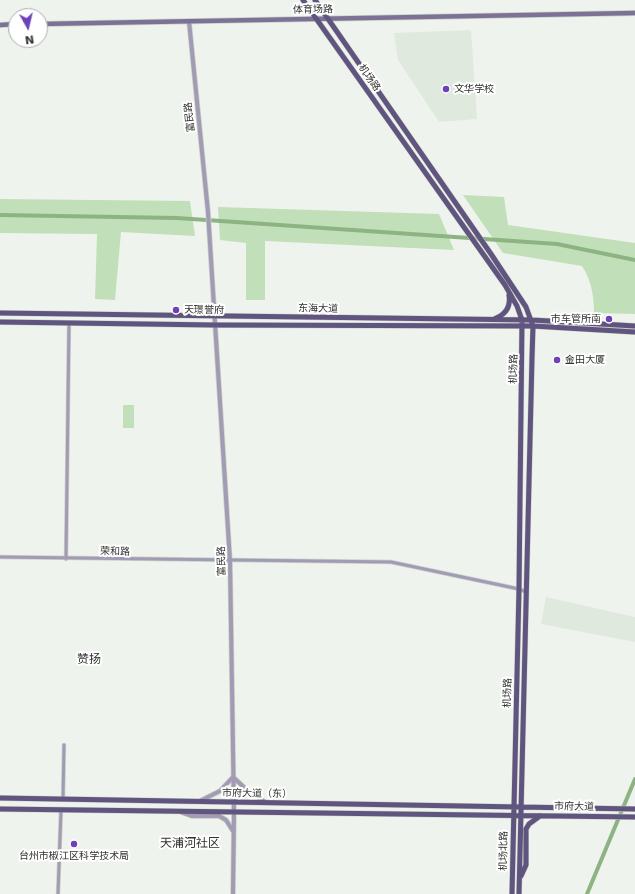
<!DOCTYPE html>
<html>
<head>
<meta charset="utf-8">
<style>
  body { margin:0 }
  #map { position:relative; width:635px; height:894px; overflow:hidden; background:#eff3ed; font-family:"DejaVu Sans",sans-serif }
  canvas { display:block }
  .north { position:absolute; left:8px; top:8px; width:40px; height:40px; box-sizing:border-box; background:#fefffe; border:1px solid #acadac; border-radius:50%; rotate:172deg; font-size:11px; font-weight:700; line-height:16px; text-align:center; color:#313230 }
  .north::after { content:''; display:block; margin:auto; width:14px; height:18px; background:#6e41b9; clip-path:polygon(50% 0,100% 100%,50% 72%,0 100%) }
</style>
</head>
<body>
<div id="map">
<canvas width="635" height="894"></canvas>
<div class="north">N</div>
</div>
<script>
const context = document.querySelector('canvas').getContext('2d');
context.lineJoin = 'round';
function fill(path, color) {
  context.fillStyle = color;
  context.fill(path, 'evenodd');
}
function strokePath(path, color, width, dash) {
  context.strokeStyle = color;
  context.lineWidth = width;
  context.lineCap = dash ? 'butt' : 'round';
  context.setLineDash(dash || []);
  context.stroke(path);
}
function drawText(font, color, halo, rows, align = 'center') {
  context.font = font + ' "DejaVu Sans","Noto Sans SC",sans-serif';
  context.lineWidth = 4;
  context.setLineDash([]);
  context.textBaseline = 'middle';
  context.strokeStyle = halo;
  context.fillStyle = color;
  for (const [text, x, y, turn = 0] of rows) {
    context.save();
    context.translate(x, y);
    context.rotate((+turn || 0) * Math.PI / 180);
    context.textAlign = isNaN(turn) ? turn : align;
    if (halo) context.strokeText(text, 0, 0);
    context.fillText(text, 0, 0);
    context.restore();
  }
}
fill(new Path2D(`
  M471 30 477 119 439 122 398 60 394 33Z
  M546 597 635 617V642L541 624Z`), '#e0e9dd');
fill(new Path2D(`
  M463 195 504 197 508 225 635 243V314L594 313C594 295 591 280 582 266L503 253Z
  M0 199 190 201 195 236 121 232 115 300 95 299 97 234 0 233Z
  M218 207 439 214 454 250 265 241V300H246V243L220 240Z
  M123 405H134V428H123Z`), '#c1dfb9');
strokePath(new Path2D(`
  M0 215 177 218 557 244 635 260
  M587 894 635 779`), '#8db383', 4);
const minor = new Path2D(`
  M0 557 391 562 519 589 526 592
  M66 559 69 323
  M63 799 64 745
  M58 894 61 810`);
const tertiary = new Path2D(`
  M189 21 208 212 230 561 234 812 233 894
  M200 801 220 791 233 777 248 791 265 802
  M181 812 192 816H219L226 820 233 831`);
const secondary = new Path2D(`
  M40 24 635 13
  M0 25 16 24`);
const primary = new Path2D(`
  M303 0 505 285 517 306 522 320 519 589 512 894
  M315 0 491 254 526 307 533 326 532 358 519 894
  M0 313 532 320 635 326
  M494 319C505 315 511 307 509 295
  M0 322 214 325 533 326 635 332
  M0 798 635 809
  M0 809 635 817
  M521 876 526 865V829L529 824 540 816`);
strokePath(minor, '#cdd0cb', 4.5);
strokePath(tertiary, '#cdd0cb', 5.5);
strokePath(secondary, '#cdd0cb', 6);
strokePath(primary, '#cdd0cb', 6);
strokePath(minor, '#a19bb4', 3);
strokePath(tertiary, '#a19bb4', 4);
strokePath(secondary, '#7b7295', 4.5);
strokePath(primary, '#60557e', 5);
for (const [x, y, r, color] of [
  [446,89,4,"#6e41b9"],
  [176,310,4,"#6e41b9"],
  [609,319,4,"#6e41b9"],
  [557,360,4,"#6e41b9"],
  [74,844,4,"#6e41b9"]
]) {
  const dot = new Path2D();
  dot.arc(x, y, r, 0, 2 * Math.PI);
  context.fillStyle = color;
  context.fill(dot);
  strokePath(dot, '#fefffe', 1.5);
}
drawText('10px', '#313230', '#fefffe', [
  ["体育场路",313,10,-1],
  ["机场路",369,78,55],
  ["富民路",190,117,-96],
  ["东海大道",318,309,1],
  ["机场路",514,369,-89],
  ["荣和路",115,552,1],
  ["富民路",222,561,-92],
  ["机场路",508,693,-89],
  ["市府大道（东）",257,794,1],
  ["市府大道",574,807,1],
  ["机场北路",504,851,-89]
]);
drawText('10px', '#313230', '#fefffe', [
  ["文华学校",454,89],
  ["天璟誉府",184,310],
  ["市车管所南",601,319,"right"],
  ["金田大厦",565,360],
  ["台州市椒江区科学技术局",74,856,"center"]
], 'left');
drawText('12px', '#313230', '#fefffe', [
  ["赞扬",89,660],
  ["天浦河社区",190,844]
]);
</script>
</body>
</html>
